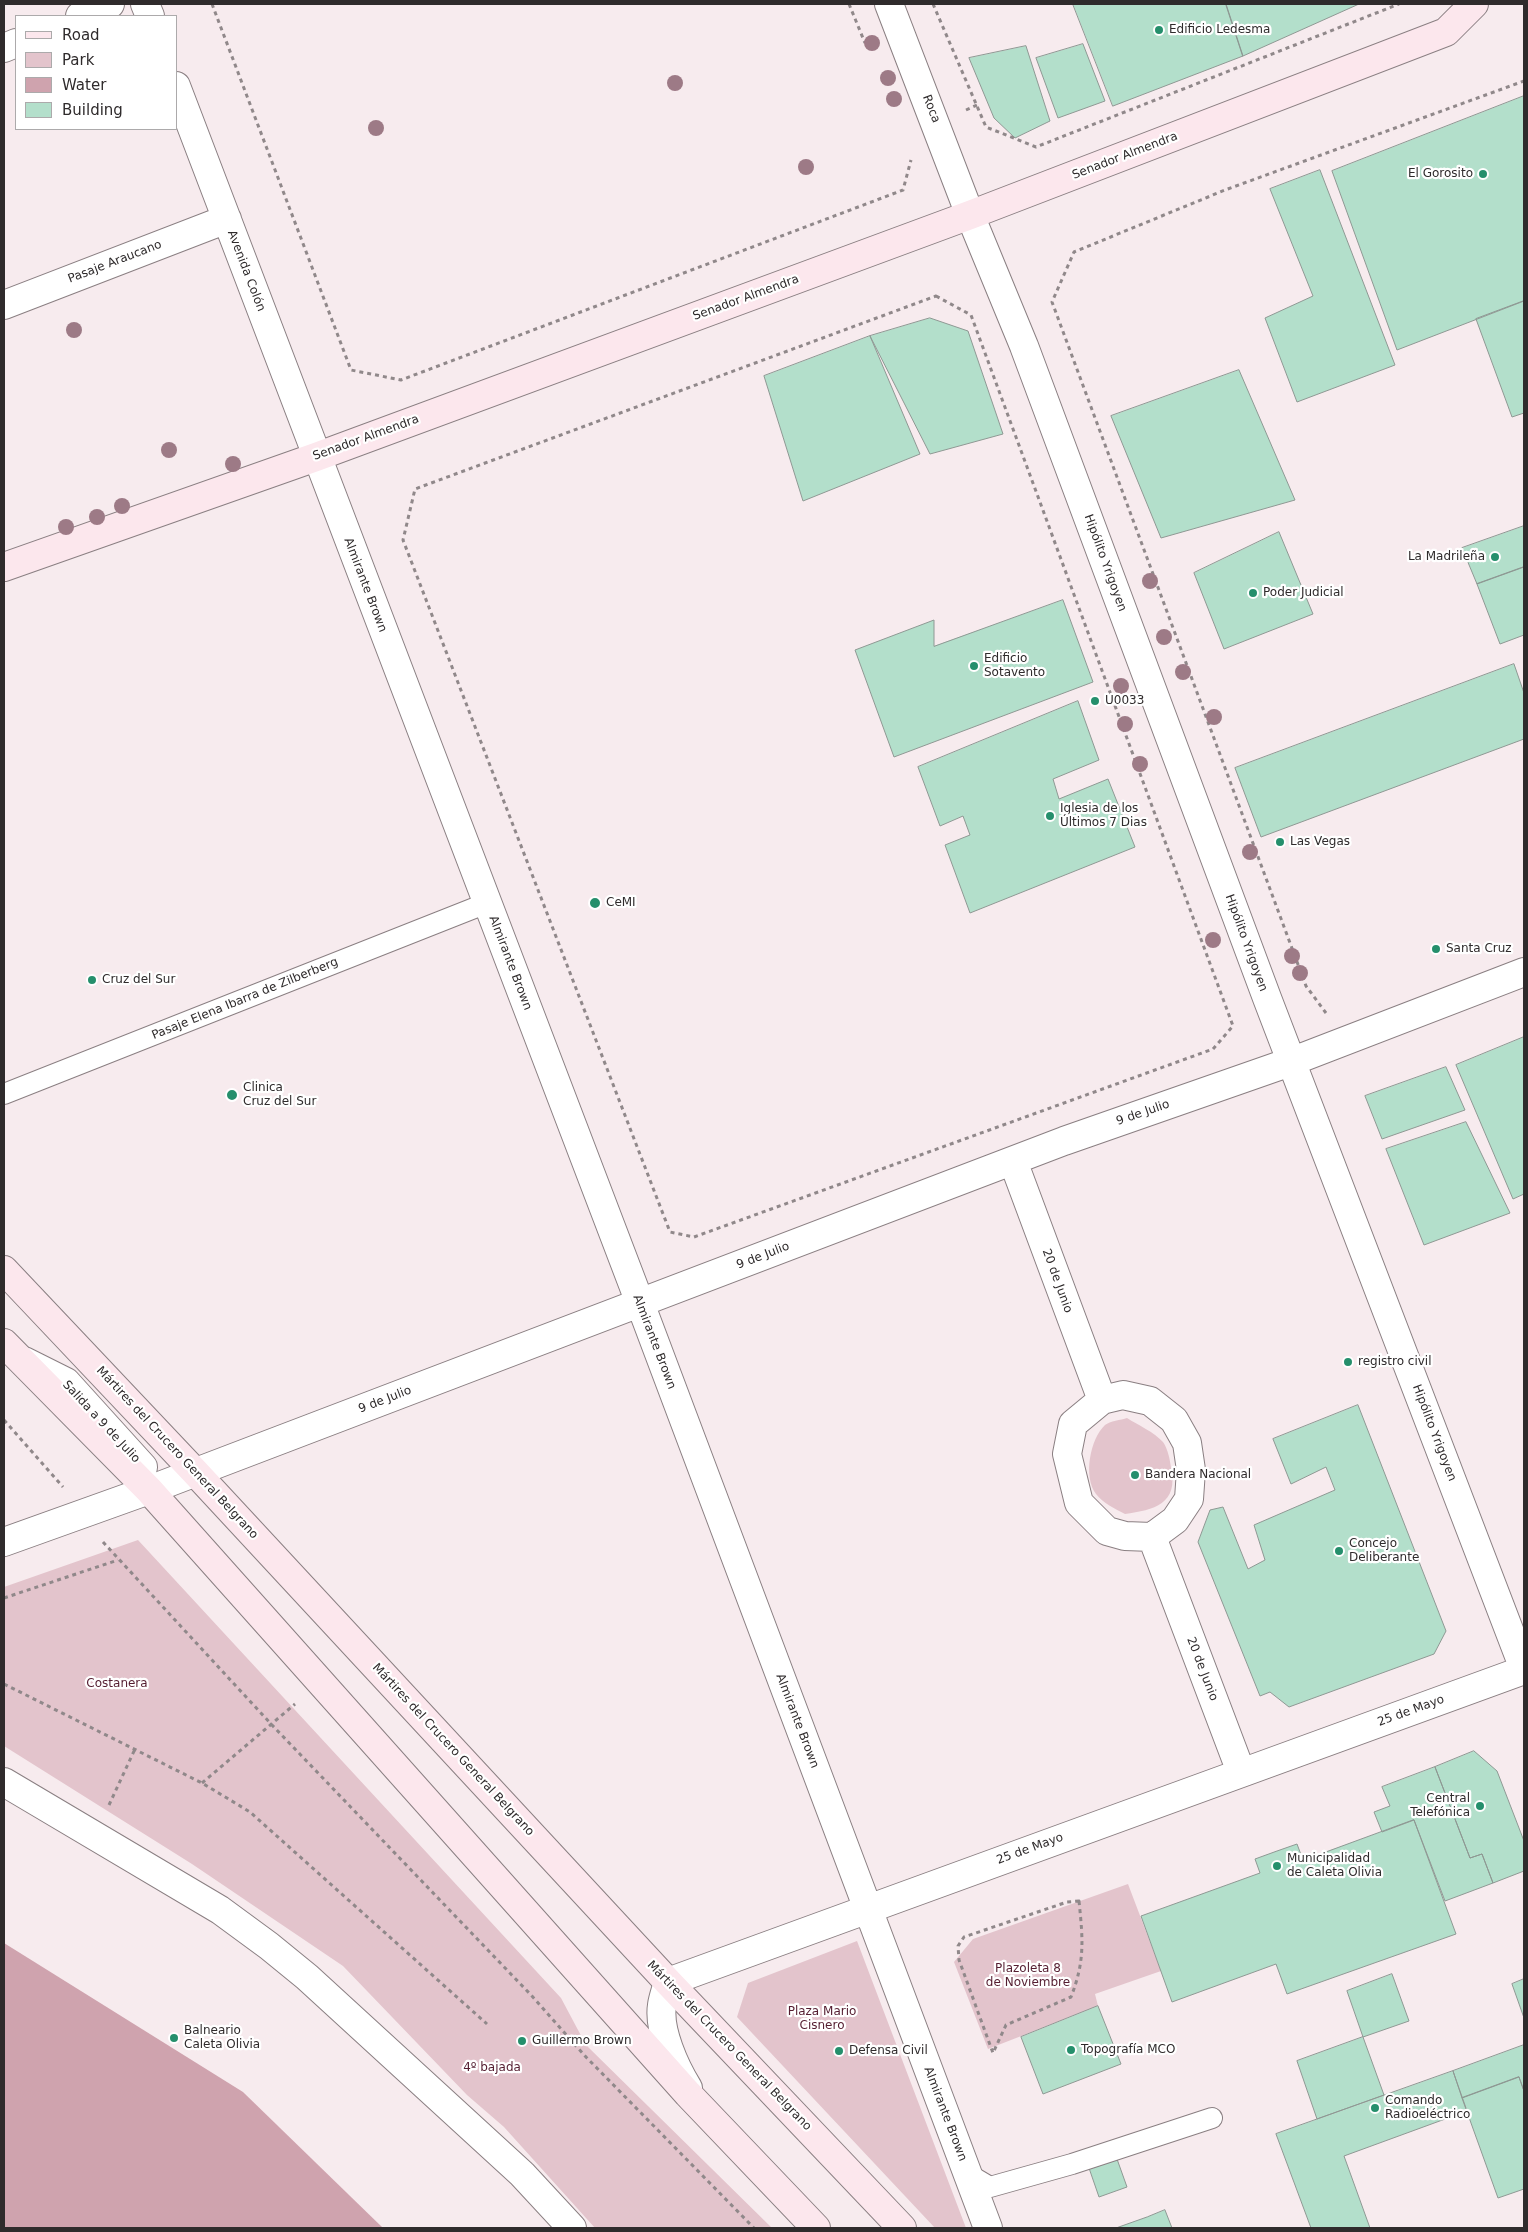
<!DOCTYPE html>
<html>
<head>
<meta charset="utf-8">
<style>
  body { margin:0 }
  #map { position:relative; width:1528px; height:2232px; overflow:hidden; background:#f7ebee; font-family:"DejaVu Sans",sans-serif }
  canvas { display:block }
  .frame { position:absolute; inset:0; border:5px solid #2f2b2c; pointer-events:none }
  .legend { position:absolute; left:15px; top:15px; width:162px; height:115px; box-sizing:border-box; background:#fff; border:1px solid #acaaab; margin:0; padding:6px 9px; list-style:none; font-size:15px; color:#2f2b2c }
  .legend li { display:flex; align-items:center; gap:10px; height:25px }
  .legend b { width:25px; border:1px solid #acaaab }
</style>
</head>
<body>
<div id="map">
<canvas width="1528" height="2232"></canvas>
<div class="frame"></div>
<ul class="legend">
<li><b style="height:6px;background:#fce7ed"></b>Road</li>
<li><b style="height:14px;background:#e3c4cc"></b>Park</li>
<li><b style="height:14px;background:#cfa3ae"></b>Water</li>
<li><b style="height:14px;background:#b3dfcb"></b>Building</li>
</ul>
</div>
<script>
const context = document.querySelector('canvas').getContext('2d');
context.lineJoin = 'round';
function fill(path, color) {
  context.fillStyle = color;
  context.fill(path, 'evenodd');
}
function strokePath(path, color, width, dash) {
  context.strokeStyle = color;
  context.lineWidth = width;
  context.lineCap = dash ? 'butt' : 'round';
  context.setLineDash(dash || []);
  context.stroke(path);
}
function drawText(font, color, halo, rows, align = 'center') {
  context.font = font + ' "DejaVu Sans",sans-serif';
  context.lineWidth = 4.5;
  context.setLineDash([]);
  context.textBaseline = 'middle';
  context.strokeStyle = halo;
  context.fillStyle = color;
  for (const [text, x, y, turn = 0] of rows) {
    context.save();
    context.translate(x, y);
    context.rotate((+turn || 0) * Math.PI / 180);
    context.textAlign = isNaN(turn) ? turn : align;
    if (halo) context.strokeText(text, 0, 0);
    context.fillText(text, 0, 0);
    context.restore();
  }
}
fill(new Path2D(`
  M1127 1418C1138 1425 1154 1432 1163 1442 1168 1449 1170 1460 1171 1468 1179 1504 1154 1510 1125 1514 1115 1509 1103 1503 1096 1494 1083 1477 1090 1439 1105 1425 1110 1421 1121 1420 1127 1418Z
  M138 1540 561 1998 586 2045 772 2228H595L504 2127 467 2095 343 1966 192 1864 4 1746V1587Z
  M1128 1884 1161 1971 1095 1994 1098 2006 988 2049 954 1962 973 1939Z
  M857 1941 966 2228H935L737 2017 748 1983Z`), '#e3c4cc');
fill(new Path2D(`
  M4 1943 243 2092 383 2228H4Z`), '#cfa3ae');
const building = new Path2D(`
  M1073 4H1226L1243 56 1113 106Z
  M1226 4H1359L1243 56Z
  M1083 44 1105 101 1058 118 1036 58Z
  M1026 46 1050 121 1015 138 994 118 969 58Z
  M1524 96V301L1397 350 1332 171Z
  M1320 170 1395 365 1297 402 1265 318 1313 296 1270 189Z
  M1524 301V413L1512 417 1476 319Z
  M930 318 968 331 1003 434 930 454 870 336Z
  M870 336 920 454 803 501 764 376Z
  M1239 370 1295 500 1161 538 1111 416Z
  M1524 526V567L1477 584 1462 548Z
  M1279 532 1313 614 1224 649 1194 573Z
  M1524 567V635L1500 644 1477 584Z
  M1063 600 1093 682 894 757 855 650 934 620V646Z
  M1514 664 1524 693V739L1261 837 1235 768Z
  M1078 701 1099 760 1053 779 1059 799 1108 779 1135 847 970 913 945 845 970 835 963 816 940 826 918 767Z
  M1524 1037V1194L1513 1199 1456 1065Z
  M1446 1067 1465 1110 1382 1139 1365 1096Z
  M1466 1122 1510 1213 1424 1245 1386 1149Z
  M1358 1405 1446 1631 1434 1654 1289 1707 1270 1692 1260 1696 1198 1542 1210 1510 1223 1507 1248 1569 1265 1560 1254 1525 1335 1490 1326 1467 1291 1484 1273 1439Z
  M1474 1751 1497 1771 1524 1841V1871L1493 1883 1482 1854 1470 1858 1435 1767Z
  M1435 1767 1470 1858 1482 1854 1493 1883 1445 1901 1414 1820 1382 1832 1374 1812 1390 1806 1382 1787Z
  M1414 1820 1456 1934 1287 1994 1276 1964 1172 2002 1141 1916 1260 1873 1255 1859 1277 1851 1297 1844 1303 1860Z
  M1392 1974 1409 2021 1363 2037 1347 1991Z
  M1524 1979V2018L1512 1984Z
  M1098 2006 1121 2064 1043 2094 1021 2037Z
  M1363 2037 1384 2095 1317 2119 1297 2061Z
  M1524 2045V2091L1519 2077 1462 2098 1453 2071Z
  M1453 2071 1467 2111 1344 2156 1370 2228H1311L1276 2134Z
  M1519 2077 1524 2091V2189L1498 2198 1462 2098Z
  M1117 2159 1127 2187 1099 2197 1089 2168Z
  M1165 2210 1172 2228H1116L1147 2217Z`);
fill(building, '#b3dfcb');
strokePath(building, '#8e9893', 1);
const lane = new Path2D(`
  M4 1094 487 903
  M968 2174 990 2187 1072 2164 1212 2118`);
const street = new Path2D(`
  M145 4 150 16
  M889 4 970 215 1024 346 1267 998 1524 1669
  M80 16 110 4
  M4 48 16 43
  M176 86 640 1303 988 2228
  M4 305 227 219
  M1013 1161 1102 1400
  M24 1361 66 1382 143 1467
  M1123 1395 1150 1401 1174 1420 1187 1443 1191 1470 1189 1499 1175 1520 1152 1537 1125 1536 1107 1531 1079 1503 1067 1454 1073 1424 1102 1400Z
  M1152 1537 1241 1772
  M4 1542 149 1490 1064 1141 1293 1061 1524 972
  M4 1782 220 1910 269 1946 307 1977 522 2174 572 2228
  M688 2088C675 2067 658 2030 662 2005 663 1998 666 1990 668 1982L1524 1670`);
const secondary = new Path2D(`
  M4 567 316 457 970 215 1446 32 1474 4
  M4 1270 195 1472 668 1982 902 2228
  M4 1343 149 1490 688 2094 816 2228`);
strokePath(lane, '#8a7f82', 22);
strokePath(street, '#8a7f82', 30);
strokePath(secondary, '#8a7f82', 30);
strokePath(new Path2D(`
  M212 4 351 370 401 380 903 190 911 160
  M849 4 865 43
  M933 4 986 127 1036 147 1399 4
  M966 110 977 105
  M936 296 971 315 1233 1026 1213 1049 694 1237 670 1232 403 540 415 489Z
  M1326 1013 1306 986 1052 302 1074 252 1225 190 1524 81
  M4 1420 63 1487
  M103 1542 272 1725 531 1995 586 2057 754 2228
  M4 1598 118 1560
  M4 1684 202 1783 250 1812 487 2024
  M202 1783 295 1704
  M109 1805 135 1749
  M1079 1901C1083 1940 1085 1961 1071 1997L1006 2025 993 2053 959 1960 958 1946 964 1937 1067 1902Z`), '#90888a', 3, [4, 4]);
strokePath(lane, '#fff', 20);
strokePath(street, '#fff', 28);
strokePath(secondary, '#fce7ed', 28);
context.fillStyle = '#9d7a86';
for (const [x, y] of [
  [872,43],
  [888,78],
  [675,83],
  [894,99],
  [376,128],
  [806,167],
  [74,330],
  [169,450],
  [233,464],
  [122,506],
  [97,517],
  [66,527],
  [1150,581],
  [1164,637],
  [1183,672],
  [1121,686],
  [1214,717],
  [1125,724],
  [1140,764],
  [1250,852],
  [1213,940],
  [1292,956],
  [1300,973]
]) {
  context.beginPath();
  context.arc(x, y, 8, 0, 2 * Math.PI);
  context.fill();
}
for (const [x, y, r, color] of [
  [1159,30,5,"#258f6c"],
  [1483,174,5,"#258f6c"],
  [1495,557,5,"#258f6c"],
  [1253,593,5,"#258f6c"],
  [974,666,5,"#258f6c"],
  [1095,701,5,"#258f6c"],
  [1050,816,5,"#258f6c"],
  [1280,842,5,"#258f6c"],
  [595,903,6,"#258f6c"],
  [1436,949,5,"#258f6c"],
  [92,980,5,"#258f6c"],
  [232,1095,6,"#258f6c"],
  [1348,1362,5,"#258f6c"],
  [1135,1475,5,"#258f6c"],
  [1339,1551,5,"#258f6c"],
  [1480,1806,5,"#258f6c"],
  [1277,1866,5,"#258f6c"],
  [174,2038,5,"#258f6c"],
  [522,2041,5,"#258f6c"],
  [1071,2050,5,"#258f6c"],
  [839,2051,5,"#258f6c"],
  [1375,2108,5,"#258f6c"]
]) {
  const dot = new Path2D();
  dot.arc(x, y, r, 0, 2 * Math.PI);
  context.fillStyle = color;
  context.fill(dot);
  strokePath(dot, '#fff', 2);
}
drawText('12px', '#2f2b2c', '#fff', [
  ["Edificio Ledesma",1169,30],
  ["El Gorosito",1473,174,"right"],
  ["La Madrileña",1485,557,"right"],
  ["Poder Judicial",1263,593],
  ["Edificio",984,659],
  ["Sotavento",984,673],
  ["U0033",1105,701],
  ["Iglesia de los",1060,809],
  ["Últimos 7 Dias",1060,823],
  ["Las Vegas",1290,842],
  ["CeMI",606,903],
  ["Santa Cruz",1446,949],
  ["Cruz del Sur",102,980],
  ["Clinica",243,1088],
  ["Cruz del Sur",243,1102],
  ["registro civil",1358,1362],
  ["Bandera Nacional",1145,1475],
  ["Concejo",1349,1544],
  ["Deliberante",1349,1558],
  ["Central",1470,1799,"right"],
  ["Telefónica",1470,1813,"right"],
  ["Municipalidad",1287,1859],
  ["de Caleta Olivia",1287,1873],
  ["Balneario",184,2031],
  ["Caleta Olivia",184,2045],
  ["Guillermo Brown",532,2041],
  ["Topografía MCO",1081,2050],
  ["Defensa Civil",849,2051],
  ["Comando",1385,2101],
  ["Radioeléctrico",1385,2115]
], 'left');
drawText('12px', '#2f2b2c', '#fff', [
  ["Roca",931,109,69],
  ["Senador Almendra",1125,156,-21],
  ["Pasaje Araucano",115,262,-21],
  ["Avenida Colón",246,271,69],
  ["Senador Almendra",746,298,-20],
  ["Senador Almendra",366,438,-20],
  ["Hipólito Yrigoyen",1105,563,70],
  ["Almirante Brown",365,585,69],
  ["Hipólito Yrigoyen",1246,943,70],
  ["Almirante Brown",510,963,69],
  ["Pasaje Elena Ibarra de Zilberberg",245,999,-22],
  ["9 de Julio",1143,1113,-19],
  ["9 de Julio",763,1256,-21],
  ["20 de Junio",1057,1281,70],
  ["Almirante Brown",654,1342,69],
  ["9 de Julio",385,1400,-21],
  ["Salida a 9 de Julio",101,1422,47],
  ["Hipólito Yrigoyen",1434,1433,69],
  ["Mártires del Crucero General Belgrano",177,1453,47],
  ["20 de Junio",1202,1669,69],
  ["25 de Mayo",1411,1711,-20],
  ["Almirante Brown",797,1721,69],
  ["Mártires del Crucero General Belgrano",453,1750,47],
  ["25 de Mayo",1030,1849,-20],
  ["Mártires del Crucero General Belgrano",729,2046,46],
  ["Almirante Brown",945,2114,69]
]);
drawText('12px', '#541d30', '#fff', [
  ["Costanera",117,1684],
  ["Plazoleta 8",1028,1969],
  ["de Noviembre",1028,1983],
  ["Plaza Mario",822,2012],
  ["Cisnero",822,2026],
  ["4º bajada",492,2068]
]);
</script>
</body>
</html>
